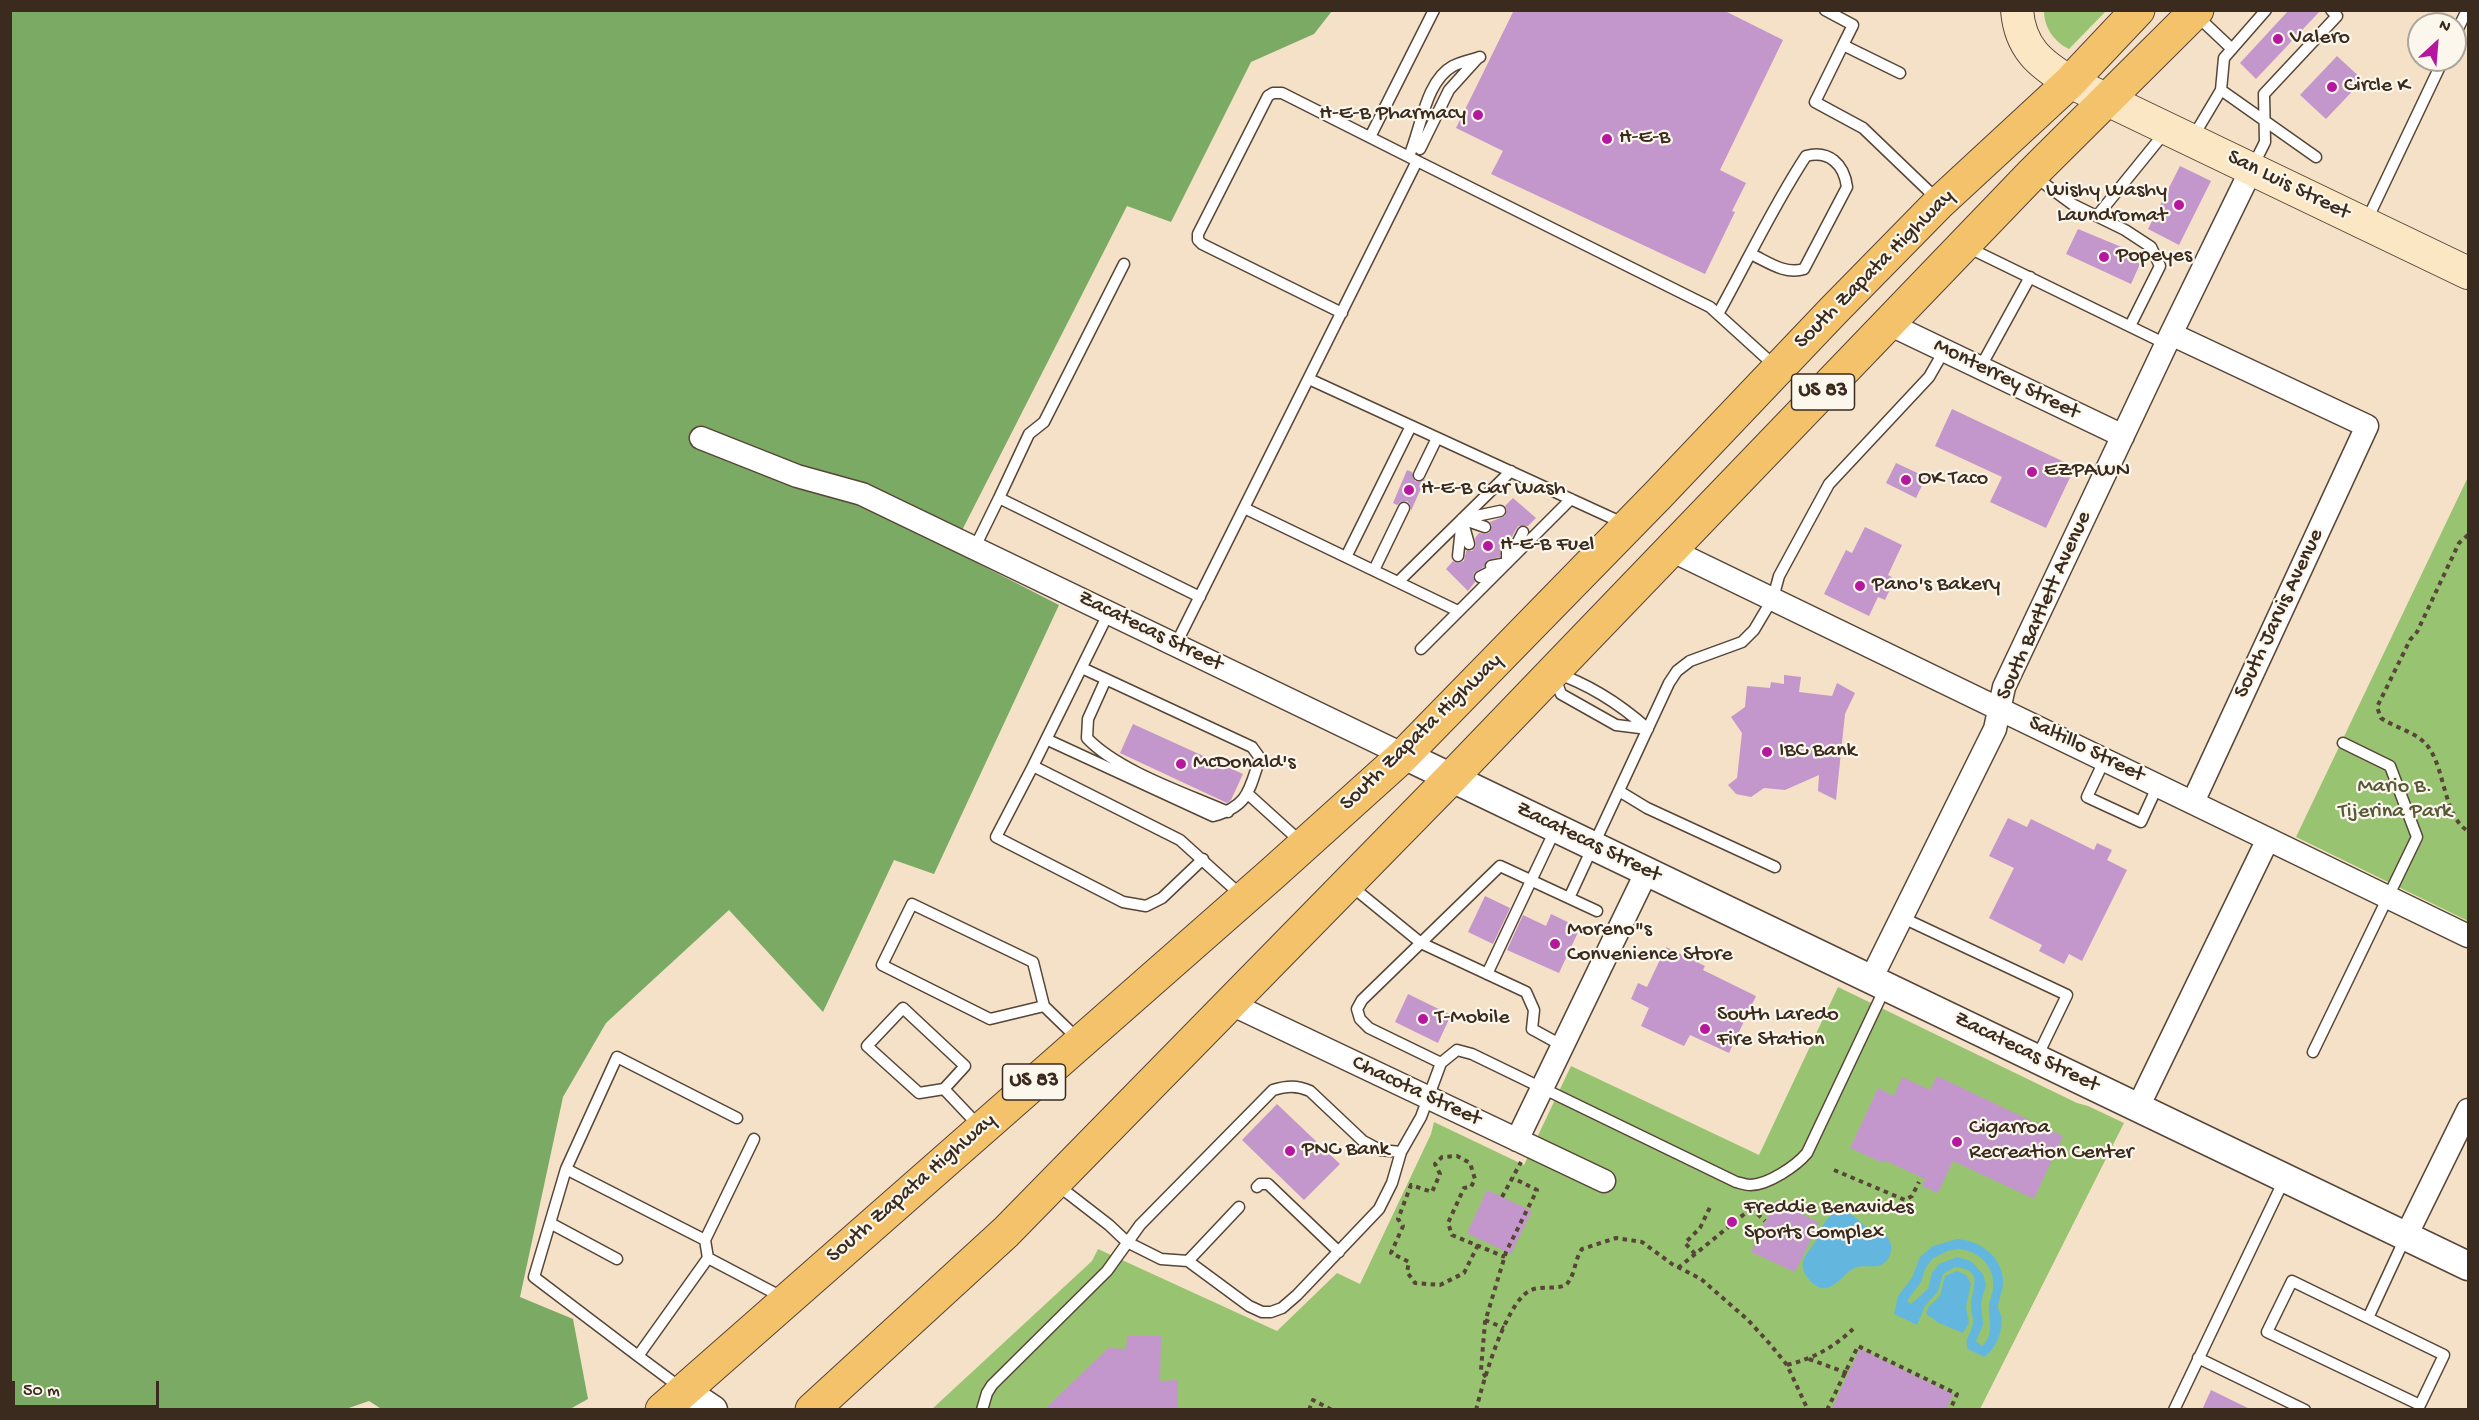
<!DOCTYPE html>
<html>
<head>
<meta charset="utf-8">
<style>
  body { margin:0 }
  #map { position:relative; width:2479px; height:1420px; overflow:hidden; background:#f4e1c7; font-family:"Gochi Hand",sans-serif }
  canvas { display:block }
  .frame { position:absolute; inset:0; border:12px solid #3b2a1e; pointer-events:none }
  .north { position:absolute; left:2407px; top:12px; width:60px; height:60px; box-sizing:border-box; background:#fbf7ec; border:2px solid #aea59a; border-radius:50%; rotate:26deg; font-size:16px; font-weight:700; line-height:24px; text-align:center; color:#3b2a1e }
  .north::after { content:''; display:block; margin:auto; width:21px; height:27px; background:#b5179e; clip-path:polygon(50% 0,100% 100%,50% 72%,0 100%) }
  .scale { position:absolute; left:12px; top:1381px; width:147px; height:27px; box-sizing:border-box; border:3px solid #3b2a1e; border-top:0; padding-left:8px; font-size:18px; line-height:21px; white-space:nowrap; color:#3b2a1e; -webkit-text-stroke:4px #fbf7ec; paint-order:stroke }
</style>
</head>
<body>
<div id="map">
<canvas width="2479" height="1420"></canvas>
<div class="frame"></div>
<div class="north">N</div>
<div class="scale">50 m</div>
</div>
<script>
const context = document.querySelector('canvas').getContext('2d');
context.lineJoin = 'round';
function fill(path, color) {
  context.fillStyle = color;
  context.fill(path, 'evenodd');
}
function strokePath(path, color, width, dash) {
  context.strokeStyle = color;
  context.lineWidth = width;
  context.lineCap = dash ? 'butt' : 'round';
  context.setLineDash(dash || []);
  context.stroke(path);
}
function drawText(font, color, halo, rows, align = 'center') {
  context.font = font + ' "Gochi Hand",sans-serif';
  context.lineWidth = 4.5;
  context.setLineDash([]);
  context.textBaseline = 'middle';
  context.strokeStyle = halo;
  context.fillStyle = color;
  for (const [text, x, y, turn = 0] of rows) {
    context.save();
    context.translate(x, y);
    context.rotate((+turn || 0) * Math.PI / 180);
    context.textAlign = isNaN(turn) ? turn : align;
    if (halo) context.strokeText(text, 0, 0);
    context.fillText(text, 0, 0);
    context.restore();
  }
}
fill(new Path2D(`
  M2044 11V10L2106 11 2069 49C2054 42 2044 27 2044 11Z
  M2468 477V921L2296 837Z
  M1838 987 2077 1103 2088 1106 2124 1123 1980 1409 931 1410 1092 1261 1098 1249 1277 1331 1337 1273 1360 1284 1431 1134 1434 1122 1524 1165 1571 1066 1759 1155Z`), '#98c471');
fill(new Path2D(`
  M10 11H1332L1314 34 1251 62 1171 222 1127 206 952 550 1059 605 934 874 894 860 823 1012 729 910 606 1023 563 1097 520 1297 573 1319 588 1399 570 1409 383 1410 369 1401 343 1410 11 1409Z`), '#7aaa63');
fill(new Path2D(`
  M1839 1212C1858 1212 1857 1224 1871 1229 1876 1231 1880 1231 1884 1234 1895 1242 1893 1259 1881 1265 1873 1268 1865 1265 1857 1267 1840 1273 1829 1305 1807 1277 1796 1260 1809 1253 1817 1239 1824 1226 1823 1217 1839 1212Z
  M1957 1239C1980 1240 2004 1258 2003 1283 2003 1291 1999 1298 1998 1306 1998 1310 2000 1312 2001 1315 2004 1330 1996 1349 1984 1357L1968 1349C1964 1338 1970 1336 1972 1327 1975 1320 1971 1314 1971 1307 1971 1289 1986 1270 1955 1267L1943 1274 1938 1291 1925 1306 1917 1325 1894 1314 1898 1296 1912 1278 1920 1257 1933 1246ZM1959 1249C1978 1251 1995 1266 1993 1287 1993 1294 1989 1300 1989 1306 1988 1321 1995 1334 1982 1346L1976 1341 1983 1325 1981 1302 1986 1285 1983 1274 1971 1261 1957 1257 1939 1264 1932 1273 1928 1289 1911 1304 1907 1301 1921 1282 1925 1269 1932 1259 1947 1251Z
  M1957 1271 1966 1275 1971 1284 1966 1307 1969 1323 1963 1333 1939 1323 1926 1314 1929 1306 1940 1296 1945 1276Z`), '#63b7df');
fill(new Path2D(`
  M1514 10H1723L1783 40 1720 170 1746 183 1732 211 1735 212 1705 274 1491 174 1503 151 1456 128Z
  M2289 10H2321L2256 79 2240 63Z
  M2337 56 2363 80 2326 119 2300 95Z
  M2180 166 2211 181 2179 245 2148 229Z
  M2078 229 2136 253 2133 260 2140 264 2131 284 2066 254Z
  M1952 409 2075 467 2046 528 1990 502 2002 477 1935 446Z
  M1896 463 1926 477 1916 498 1886 483Z
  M1407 470 1412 472 1415 481 1420 482 1425 479 1411 511 1410 504 1407 501 1400 502 1397 505 1393 503Z
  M1513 498 1536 518 1528 526H1518L1509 542 1501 545 1500 557 1487 560 1484 567 1474 573 1473 577 1475 582 1468 591 1446 569 1453 561 1458 563 1464 561 1466 551H1472L1476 546 1475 538 1479 533 1486 534 1490 532 1492 526 1490 522 1505 516 1507 510 1505 506Z
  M1865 527 1902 545 1888 575 1895 579 1885 600 1878 597 1869 616 1824 594 1846 550 1852 553Z
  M1784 675 1801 677 1799 692 1832 696 1837 683 1855 693 1845 714 1836 800 1818 791 1819 775 1785 790 1764 788 1751 797 1736 794 1728 785 1737 778 1742 733 1731 717 1745 707 1747 686 1770 688 1771 682 1784 684Z
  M1133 724 1243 774 1231 800 1227 803 1120 753Z
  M2008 818 2027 827 2031 819 2094 850 2097 843 2112 850 2107 860 2127 870 2082 961 2069 954 2064 964 2039 951 2042 945 1989 918 2014 868 1989 856Z
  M1485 896 1510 908 1493 944 1468 932Z
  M1551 914 1580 928 1559 973 1507 950 1523 915 1546 926Z
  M1666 947 1705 966 1703 970 1756 996 1729 1053 1690 1035 1684 1046 1641 1026 1649 1008 1631 999 1638 983 1647 987Z
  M1408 994 1451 1015 1438 1043 1395 1022Z
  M1937 1076 2063 1136 2034 1199 1953 1161 1938 1193 1922 1186 1925 1179 1884 1160 1883 1163 1850 1148 1878 1088 1894 1096 1902 1077 1930 1090Z
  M1277 1104 1340 1164 1304 1200 1242 1140Z
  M1487 1190 1532 1211 1511 1254 1467 1233Z
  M1776 1200 1819 1223 1795 1272 1751 1252Z
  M1127 1336H1161L1160 1381 1178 1380V1410H1044L1108 1348 1126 1349Z
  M1860 1349 1953 1394 1946 1410H1831Z
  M2211 1390 2252 1410H2202Z`), '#c397cb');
const service = new Path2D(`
  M1825 10 1853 25 1843 45
  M2197 16 2232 49
  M2455 35 2467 10
  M1900 73 1843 45 1815 102 1863 128 1938 200
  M2221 90 2224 58 2266 10
  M1370 137 1434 10
  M2193 137 2221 90 2316 157
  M1420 149 1449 90 1477 59
  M1409 156C1421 130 1425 81 1453 66 1461 62 1471 60 1480 57
  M2252 168 2265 142 2264 94 2337 16 2331 10
  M2034 176 2072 204 2125 230 2151 247 2160 266 2130 326
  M2097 216 2166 131
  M2367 220 2443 60
  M1967 247 2166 344
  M1342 313 1202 244 1198 240V234L1268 96 1273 93H1282L1417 161
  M1718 314C1747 262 1773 206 1806 156 1829 150 1844 164 1847 187L1804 269C1785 275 1768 262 1751 254
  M1980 368 2030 277
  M1309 379 1625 524
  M1419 475 1437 438
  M999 498 1029 434 1044 422 1124 264
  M1244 508 1458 611
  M1485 527 1462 519 1500 511
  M975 547 999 498 1200 597
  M1507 549V563L1523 532
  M1458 556 1462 519 1469 544
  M1346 557 1411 426
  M1374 570 1404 508
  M1480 577 1507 563 1491 566
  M1398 582 1511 471
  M1176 644 1417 161 1710 307 1776 367
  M1421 649 1571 499
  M1553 672C1589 684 1620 704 1648 729L1616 725 1561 694Z
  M1106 679 1088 719 1087 738C1118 771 1185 793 1228 812
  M1048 740 1213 816C1249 806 1249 790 1260 758L1252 747 1082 668
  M2105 759 2087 797 2141 822 2158 785
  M1033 766 1109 612
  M1619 791 1647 808 1775 867
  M1248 794 1301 842
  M1203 859 1162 898 1146 906 1123 902 996 837 1033 766 1180 840 1242 896
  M1350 885 1421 943 1526 992 1534 1010 1532 1029 1563 1046
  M1569 898 1669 683 1677 671 1690 661 1742 642 1754 630 1773 598 1779 576 1829 484 1929 377 1944 351
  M1597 911 1500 866 1362 1000 1357 1009 1360 1019 1369 1028 1441 1063 1457 1050 1472 1054 1736 1182C1740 1183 1746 1185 1750 1185 1768 1185 1796 1166 1807 1153L1886 986
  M1901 917 2067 995 2037 1057
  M1487 974 1556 828
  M1044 1006 990 1019 882 965 912 904 1033 962 1044 1006 1078 1039
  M903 1008 965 1066 944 1089 919 1093 867 1046Z
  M2313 1052 2417 837 2390 766 2343 743
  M944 1089 979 1126
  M566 1169 617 1057 737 1118
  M1056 1184 1109 1225 1127 1242 1161 1259 1188 1261 1249 1306 1262 1312H1271L1282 1308 1297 1295 1379 1209 1392 1183 1401 1152
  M1257 1187 1260 1184H1268L1339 1252
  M550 1223 617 1259
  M705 1240 754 1139
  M708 1258 782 1297
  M1188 1261 1239 1207
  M2368 1318 2444 1355 2420 1405 2267 1332 2292 1281 2368 1318 2406 1236
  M638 1356 534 1277 566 1169 705 1240 708 1258 638 1356 681 1388
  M2198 1358 2305 1410
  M982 1410 987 1393 992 1385 1107 1271 1140 1225 1273 1090C1286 1086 1297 1085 1310 1091L1363 1141 1380 1150 1401 1152 1421 1117 1441 1063
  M2174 1410 2285 1178`);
const minor = new Path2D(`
  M1889 324 2123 436
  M2171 334 2367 426 2193 802
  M701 438 797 476 862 494 1404 755
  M1671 550 2468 936
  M1871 979 1995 729 2004 687 2171 334 2252 168
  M1229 1003 1604 1181
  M2138 1107 2268 839
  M1517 1140 1647 871
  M2406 1236 2468 1110`);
const tertiary = new Path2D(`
  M1404 755 2468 1266
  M683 1390 713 1410`);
const secondary = new Path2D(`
  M2017 10C2020 48 2040 64 2070 82L2468 273`);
const primary = new Path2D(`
  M662 1410 1273 873 1404 755 1658 495 1833 311 1938 204 2070 82 2138 10
  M812 1410 1006 1232 1054 1183 1452 777 2032 174 2197 10`);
strokePath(service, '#574537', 13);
strokePath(minor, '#574537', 25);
strokePath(tertiary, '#574537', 31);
strokePath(secondary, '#574537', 34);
strokePath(primary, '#574537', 35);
strokePath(new Path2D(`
  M2468 535 2459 543 2417 632 2410 640 2377 707 2381 718C2397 729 2418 732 2429 748 2445 770 2444 817 2468 831
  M1834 1170 1905 1200 1912 1196 1919 1182
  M1502 1197 1521 1162
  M1751 1208 1765 1221
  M1478 1245 1464 1273 1440 1285 1415 1283 1407 1272 1409 1262 1391 1253 1403 1226 1398 1219 1411 1185 1432 1192 1440 1174 1435 1164 1442 1157 1457 1156 1470 1163 1475 1179 1471 1187 1464 1188 1448 1223 1452 1235 1505 1257
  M1695 1254 1685 1243 1700 1228 1711 1205
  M1678 1268 1748 1211 1754 1203
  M1485 1320 1504 1328
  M1809 1359 1847 1373
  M1787 1365C1814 1358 1833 1348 1853 1329
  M1486 1377 1481 1370 1485 1322 1506 1252 1537 1190 1513 1178
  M1309 1410 1313 1400 1332 1410
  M1476 1410C1483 1382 1505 1305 1529 1291 1540 1285 1555 1290 1566 1285 1576 1274 1574 1260 1582 1249L1616 1238 1642 1242 1672 1264 1701 1279 1748 1320 1769 1343 1787 1365 1808 1410
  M1827 1410 1858 1346 1957 1394 1950 1410`), '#574537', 4, [4.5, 4.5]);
strokePath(service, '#fff', 10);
strokePath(minor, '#fff', 22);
strokePath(tertiary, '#fff', 28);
strokePath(secondary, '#fbe7c3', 32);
strokePath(primary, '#f4c26a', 33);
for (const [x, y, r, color] of [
  [2278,39,6,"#b5179e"],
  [2332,87,6,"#b5179e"],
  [1478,115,6,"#b5179e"],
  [1607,139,6,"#b5179e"],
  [2179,205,6,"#b5179e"],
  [2104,257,6,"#b5179e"],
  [2032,472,6,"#b5179e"],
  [1906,480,6,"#b5179e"],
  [1409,490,6,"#b5179e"],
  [1488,546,6,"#b5179e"],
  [1860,586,6,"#b5179e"],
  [1767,752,6,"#b5179e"],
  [1181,764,6,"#b5179e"],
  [1555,944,6,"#b5179e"],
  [1423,1019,6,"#b5179e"],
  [1705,1029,6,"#b5179e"],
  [1957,1142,6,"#b5179e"],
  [1290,1151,6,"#b5179e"],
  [1732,1222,6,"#b5179e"]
]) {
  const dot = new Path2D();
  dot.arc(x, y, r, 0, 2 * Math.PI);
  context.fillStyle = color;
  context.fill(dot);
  strokePath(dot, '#fbf7ec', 2);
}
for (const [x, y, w] of [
  [1823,392,63],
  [1034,1082,63]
]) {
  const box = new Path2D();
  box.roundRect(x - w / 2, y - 18, w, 36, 4.5);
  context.fillStyle = '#fbf7ec';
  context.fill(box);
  strokePath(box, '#3b2a1e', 1.5);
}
drawText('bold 21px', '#3b2a1e', null, [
  ["US 83",1823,392],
  ["US 83",1034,1082]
]);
drawText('22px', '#3b2a1e', '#fbf7ec', [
  ["Valero",2290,39],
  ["Circle K",2344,87],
  ["H-E-B Pharmacy",1466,115,"right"],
  ["H-E-B",1619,139],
  ["Wishy Washy",2167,192,"right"],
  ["Laundromat",2167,217,"right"],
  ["Popeyes",2116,257],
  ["EZPAWN",2044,472],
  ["OK Taco",1918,480],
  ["H-E-B Car Wash",1421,490],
  ["H-E-B Fuel",1500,546],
  ["Pano's Bakery",1872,586],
  ["IBC Bank",1779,752],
  ["McDonald's",1193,764],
  ["Moreno\"s",1567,931],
  ["Convenience Store",1567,956],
  ["South Laredo",1717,1016],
  ["Fire Station",1717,1041],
  ["T-Mobile",1435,1019],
  ["Cigarroa",1969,1129],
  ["Recreation Center",1969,1154],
  ["PNC Bank",1302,1151],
  ["Freddie Benavides",1744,1209],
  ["Sports Complex",1744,1234]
], 'left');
drawText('22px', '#3b2a1e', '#fbf7ec', [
  ["San Luis Street",2288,186,26],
  ["South Zapata Highway",1875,270,-45],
  ["Monterrey Street",2006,380,26],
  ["South Bartlett Avenue",2045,606,-66],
  ["South Jarvis Avenue",2280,614,-65],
  ["Zacatecas Street",1150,632,26],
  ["South Zapata Highway",1422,733,-44],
  ["Saltillo Street",2086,750,26],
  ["Zacatecas Street",1588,843,26],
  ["Zacatecas Street",2026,1053,26],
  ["Chacota Street",1416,1092,25],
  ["South Zapata Highway",912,1189,-41]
]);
drawText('22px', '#575837', '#fbf7ec', [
  ["Mario B.",2395,788],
  ["Tijerina Park",2395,813]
]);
</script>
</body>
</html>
